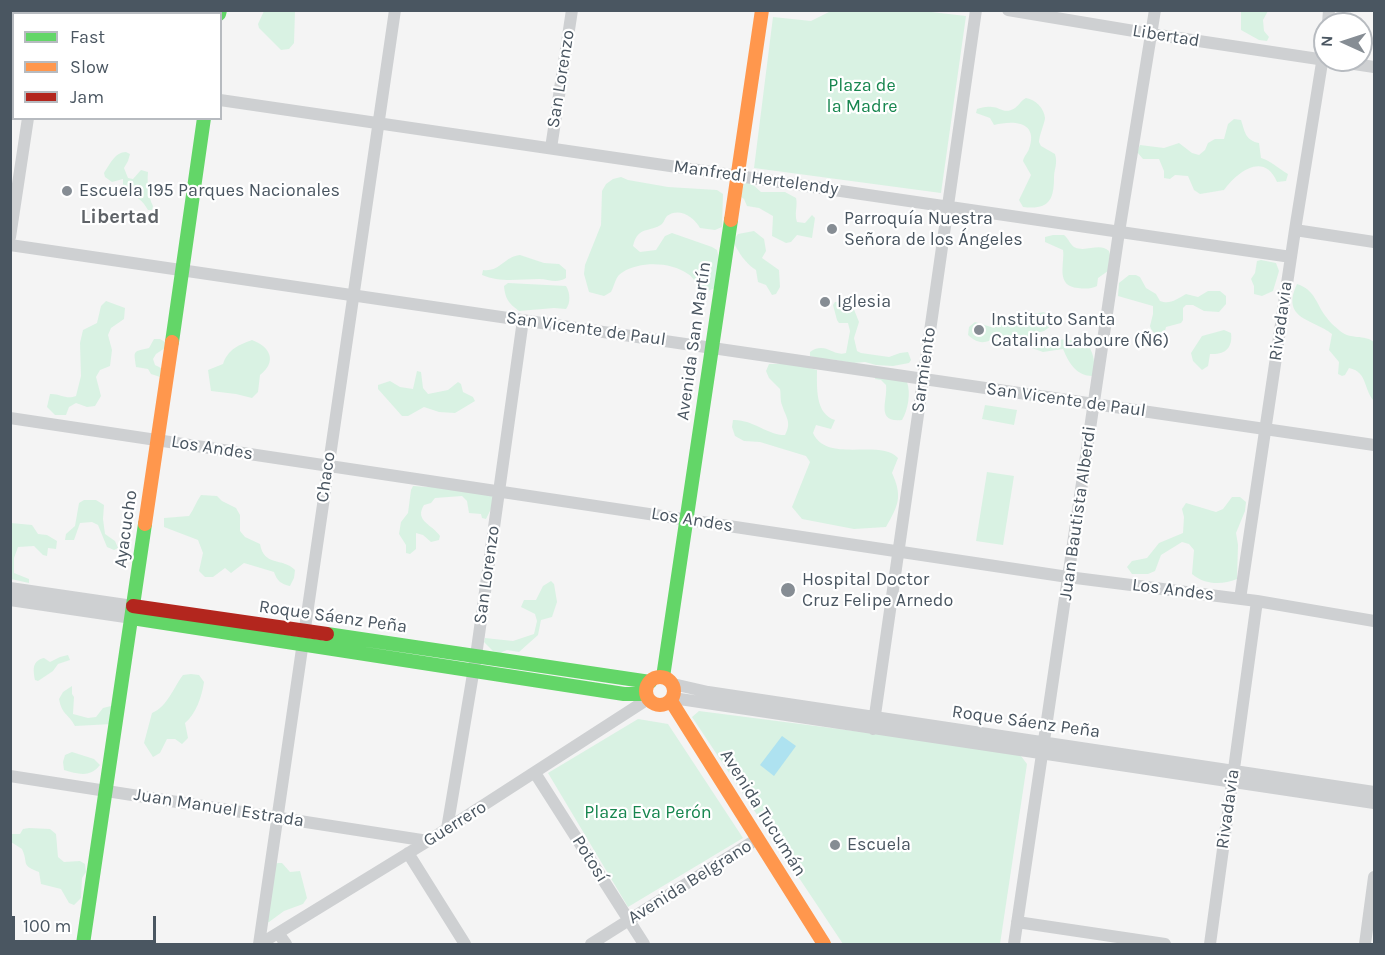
<!DOCTYPE html>
<html>
<head>
<meta charset="utf-8">
<style>
  body { margin:0 }
  #map { position:relative; width:1385px; height:955px; overflow:hidden; background:#f4f4f4; font-family:Karla,sans-serif }
  canvas { display:block }
  .frame { position:absolute; inset:0; border:12px solid #4a5661; pointer-events:none }
  .legend { position:absolute; left:12px; top:12px; width:210px; height:108px; box-sizing:border-box; background:#fff; border:2px solid #b7bbc0; margin:0; padding:8px 10px; list-style:none; font-size:18px; color:#4a5661 }
  .legend li { display:flex; align-items:center; gap:12px; height:30px }
  .legend b { width:30px; border:2px solid #b7bbc0 }
  .north { position:absolute; left:1313px; top:12px; width:60px; height:60px; box-sizing:border-box; background:#fff; border:2px solid #b7bbc0; border-radius:50%; rotate:273deg; font-size:16px; font-weight:700; line-height:24px; text-align:center; color:#4a5661 }
  .north::after { content:''; display:block; margin:auto; width:21px; height:27px; background:#868d94; clip-path:polygon(50% 0,100% 100%,50% 72%,0 100%) }
  .scale { position:absolute; left:12px; top:916px; width:144px; height:27px; box-sizing:border-box; border:3px solid #4a5661; border-top:0; padding-left:8px; font-size:18px; line-height:21px; white-space:nowrap; color:#4a5661; -webkit-text-stroke:4px #fff; paint-order:stroke }
</style>
</head>
<body>
<div id="map">
<canvas width="1385" height="955"></canvas>
<div class="frame"></div>
<ul class="legend">
<li><b style="height:8px;background:#63d668"></b>Fast</li>
<li><b style="height:8px;background:#ff974d"></b>Slow</li>
<li><b style="height:8px;background:#b3261e"></b>Jam</li>
</ul>
<div class="north">N</div>
<div class="scale">100 m</div>
</div>
<script>
const context = document.querySelector('canvas').getContext('2d');
context.lineJoin = 'round';
function fill(path, color) {
  context.fillStyle = color;
  context.fill(path, 'evenodd');
}
function strokePath(path, color, width, dash) {
  context.strokeStyle = color;
  context.lineWidth = width;
  context.lineCap = dash ? 'butt' : 'round';
  context.setLineDash(dash || []);
  context.stroke(path);
}
function drawText(font, color, halo, rows, align = 'center') {
  context.font = font + ' Karla,sans-serif';
  context.lineWidth = 4.5;
  context.setLineDash([]);
  context.textBaseline = 'middle';
  context.strokeStyle = halo;
  context.fillStyle = color;
  for (const [text, x, y, turn = 0] of rows) {
    context.save();
    context.translate(x, y);
    context.rotate((+turn || 0) * Math.PI / 180);
    context.textAlign = isNaN(turn) ? turn : align;
    if (halo) context.strokeText(text, 0, 0);
    context.fillText(text, 0, 0);
    context.restore();
  }
}
fill(new Path2D(`
  M264 11H295L294 43 289 49 281 50 259 28 258 24Z
  M831 11 914 10 966 16 941 193 754 168 773 17 811 21Z
  M1241 11H1268L1263 20 1264 31 1269 37 1267 41 1259 40 1241 30Z
  M1026 98C1036 100 1044 108 1045 118 1045 122 1039 136 1039 142L1041 146 1055 154C1058 164 1054 169 1054 178 1054 201 1048 210 1023 207L1019 200 1031 175 1023 161C1024 156 1027 154 1029 149 1039 121 1013 120 994 125L990 118 976 113 977 109C981 108 986 106 992 107 999 107 1003 113 1011 110 1018 108 1020 101 1026 98Z
  M1234 119 1241 120C1245 132 1245 140 1259 143L1261 158C1271 161 1279 169 1288 174L1286 181 1277 182C1264 151 1237 172 1224 190L1200 194 1194 190 1188 176 1175 175 1170 179 1164 178V171L1159 159H1143L1137 152 1140 145 1164 148 1179 143 1192 153 1199 155 1205 150 1208 143 1215 139H1224L1228 124Z
  M126 152 130 154 128 161 124 168 128 178 133 179 141 170 148 172C147 182 148 197 153 206L152 210H148C141 198 135 194 122 197L119 195V191L123 184V179L112 182 105 177 104 173C110 164 115 152 126 152Z
  M621 177 628 180 668 187 717 190 723 194 722 227 715 230 700 228C694 217 679 207 667 216 665 218 664 222 662 224 650 233 638 225 633 246L640 252 656 250 665 236 672 233 712 247 717 250 720 263 715 288 708 291 700 289C697 284 693 277 688 274 671 262 641 261 623 272 615 276 615 285 611 292L604 296 589 292 584 274 585 265 601 225 602 191 606 184 613 179Z
  M744 183H751L761 192H785L796 198C798 206 794 213 797 222L805 223 812 215 815 218 812 238 797 235 791 242 786 243 772 236 773 216 759 208 747 206 744 199 741 197Z
  M754 231 764 239 766 251 762 258 779 270 780 287 776 294 772 295 766 285 758 282 756 270C746 264 738 252 733 241L738 234Z
  M1053 235H1064C1068 238 1070 244 1074 247 1086 253 1099 242 1109 251L1111 259 1108 271 1098 278 1097 286C1091 289 1085 289 1078 288 1055 286 1065 264 1063 250L1045 242V237Z
  M520 255 544 263 559 264 566 270V278C556 284 549 279 539 279 519 279 501 283 482 275L483 270C501 272 503 257 520 255Z
  M1261 260 1276 263 1279 271 1273 291 1262 296 1254 294V286L1251 279 1255 273 1257 261Z
  M1129 275H1136L1140 277 1146 288 1156 294 1160 301C1170 305 1177 299 1186 294L1198 297 1208 291H1220L1226 296V304L1219 312 1204 311 1193 305H1186L1183 308V320L1181 323 1166 327 1164 335C1157 336 1152 333 1150 326L1153 314V306L1118 296 1119 283Z
  M508 283 566 286C570 292 571 303 566 309L554 308 519 311C508 303 505 298 504 286Z
  M1297 284C1316 290 1316 305 1327 318 1330 323 1336 327 1340 331 1351 340 1364 334 1374 342V401C1363 389 1368 372 1349 368L1345 375 1342 376 1338 374 1339 362 1329 350 1332 334C1314 319 1280 320 1297 284Z
  M106 301 125 308 124 319 111 328 108 335 112 350 110 366 100 370 96 377 101 396 95 406 87 407 76 403 69 407 66 415H55L47 407 50 394C59 393 66 400 76 396L81 376 80 343 83 330 97 323 101 306Z
  M847 301 851 302 859 322 854 338 857 351 861 353 889 357 900 353 908 352 911 360 909 363 893 366 876 365 865 362 853 363 829 359 825 360 810 356V352C826 341 832 357 846 353L850 331 848 323H839L837 320 833 305 835 302Z
  M1044 312 1049 318 1051 326 1044 331 1032 334 1022 341C1015 341 1009 339 1002 339 986 338 984 349 968 335L969 327 975 322 994 328 1001 323 1024 326 1028 324 1033 314Z
  M1224 330 1231 333C1233 348 1225 355 1210 354L1208 366 1202 370 1193 361 1191 353 1202 336Z
  M1038 336 1058 340 1066 339 1088 345C1095 356 1095 364 1093 376 1076 376 1069 363 1063 349L1043 352 1029 347V343Z
  M154 339H160L165 342V348L156 354 153 359 155 365 163 369 160 377 151 374 148 369 136 367C134 350 132 352 149 348Z
  M252 340C271 347 277 362 260 375L258 392 252 398 236 394 211 391 208 370 223 364C228 349 239 345 252 340Z
  M769 364H793L817 370C817 387 815 414 835 420L831 429 816 425 813 433C827 464 880 438 898 458L892 473C903 497 898 506 886 527L854 529 802 519 792 507 810 462 806 456 760 442 744 441 735 436 732 427 733 420C752 419 767 435 785 435 792 422 786 418 782 405 780 401 781 394 780 389L769 378 766 371Z
  M417 371 421 372 423 388 428 394 448 390 458 382 461 384 463 392 473 397 475 401 455 413 439 412 424 407 408 416H402L378 389V385L390 381 400 387 413 389Z
  M876 375 907 382C911 393 908 410 902 420 875 423 888 400 886 385L881 380 875 379Z
  M985 405 1017 410 1014 425 982 419Z
  M987 472 1014 476 1003 545 976 541Z
  M435 484 449 490 452 489 491 495 494 497 493 505 486 519 482 518 481 514 469 513 467 501 462 496 435 498 431 503 424 505C414 521 432 524 440 536L439 540 431 542 423 535 416 533V549L410 554 406 553V545L399 534 401 522 408 513 411 490 413 486 428 487Z
  M201 495 217 496 222 501 236 508 240 515V531L245 537 260 544C264 567 282 557 295 570L294 578 290 586C281 584 277 581 274 572L244 563 231 573 225 568 213 577H205L199 571 203 553 198 540 164 527V518L189 516C194 509 196 502 201 495Z
  M1232 497H1240L1246 502 1245 511 1236 533 1238 545 1237 579C1222 585 1205 585 1192 574L1194 550 1189 544 1182 542 1161 555 1155 571 1148 574H1132L1127 567 1132 561 1147 558 1159 543 1183 533 1184 517 1182 509 1186 503 1216 512 1223 509Z
  M84 500H96L104 505 103 519 105 534 115 541 118 548 114 550 107 547 98 525 92 522 80 523 74 540H65L66 534 75 526 79 503Z
  M11 523 32 525 38 534 47 535 57 541 56 549 48 548 47 556 43 555 34 546 18 547 14 558V573L29 579V583L11 579Z
  M551 581 554 584 557 602 552 617 541 620 538 635 519 652 507 650 500 653 493 651 484 642 485 638 513 641 534 634 537 621 535 614 521 607 524 600H536L543 586Z
  M68 655 70 660 58 664 53 671 38 681 35 680C33 669 32 661 44 658L50 662 60 657Z
  M191 674 199 675 204 682C202 696 196 714 185 723L188 738 182 744 175 739H167L160 753 153 757 144 743 152 713C168 706 173 688 183 675Z
  M72 686V694L74 697 73 714 88 718 96 717 103 708 111 706 112 724 75 726C68 713 62 715 59 699L63 692Z
  M699 711 1018 752 1027 764 1000 944H843L692 717Z
  M638 719 668 724 743 838 628 907 548 773Z
  M72 752 94 759 100 765C90 778 78 774 64 770L63 762 65 755Z
  M29 828 50 829 56 834 58 857 64 862 80 861 85 864 86 872 82 878 81 898 74 905 69 903 61 889 41 884 39 872C20 865 29 864 22 849L11 842V834H20L23 829Z
  M278 863H282L290 872 300 871 307 898 303 904 284 911 269 922 265 923 275 864Z`), '#d9f2e3');
fill(new Path2D(`
  M782 736 796 746 774 776 760 765Z`), '#aee2f0');
strokePath(new Path2D(`
  M1008 10 1152 34 1325 60
  M44 14 45 10
  M1328 24 1329 10
  M1328 60 1374 67
  M10 69H14
  M220 100 1291 257
  M551 148 572 10
  M1295 230 1374 242
  M10 237 28 118
  M10 245 1374 445
  M10 418 1068 577 1257 601 1374 621
  M10 588 133 606
  M1240 599 1295 230 1325 44
  M10 600 132 618
  M673 684 708 692 1374 792
  M673 698 1374 803
  M873 729 976 10
  M535 773 644 944
  M10 776 428 841
  M447 829 476 656 523 320
  M408 853 465 944
  M1017 922 1165 944
  M278 933 286 944
  M259 944 395 10
  M260 944 428 841 648 699
  M591 944 757 839
  M1014 944 1119 232 1155 10
  M1210 944 1257 601
  M1365 944 1374 877`), '#ced0d2', 12);
strokePath(new Path2D(`
  M219 14 220 10
  M172 342 204 118
  M132 618 624 694H646
  M327 634 650 682
  M663 677 731 220
  M83 944 145 524`), '#63d668', 14);
strokePath(new Path2D(`
  M731 220 762 10
  M145 524 172 342
  M646 691a14 14 0 1 1 28 0a14 14 0 1 1-28 0Z
  M671 701 824 944`), '#ff974d', 14);
strokePath(new Path2D(`
  M133 606 327 634`), '#b3261e', 14);
for (const [x, y, r, color] of [
  [67,191,6,"#868d94"],
  [832,229,6,"#868d94"],
  [825,302,6,"#868d94"],
  [979,330,6,"#868d94"],
  [788,590,8,"#868d94"],
  [835,845,6,"#868d94"]
]) {
  const dot = new Path2D();
  dot.arc(x, y, r, 0, 2 * Math.PI);
  context.fillStyle = color;
  context.fill(dot);
  strokePath(dot, '#fff', 2);
}
drawText('18px', '#4a5661', '#fff', [
  ["Libertad",1166,36,9],
  ["San Lorenzo",561,79,-81],
  ["Manfredi Hertelendy",756,178,8],
  ["Rivadavia",1281,321,-82],
  ["San Vicente de Paul",586,329,8],
  ["Avenida San Martín",694,341,-82],
  ["Sarmiento",924,370,-82],
  ["San Vicente de Paul",1066,400,8],
  ["Los Andes",212,448,9],
  ["Chaco",326,477,-82],
  ["Juan Bautista Alberdi",1078,513,-82],
  ["Los Andes",692,520,9],
  ["Ayacucho",126,529,-82],
  ["San Lorenzo",487,575,-82],
  ["Los Andes",1173,590,7],
  ["Roque Sáenz Peña",333,617,8],
  ["Roque Sáenz Peña",1026,722,8],
  ["Juan Manuel Estrada",219,808,9],
  ["Rivadavia",1228,809,-82],
  ["Avenida Tucumán",763,813,58],
  ["Guerrero",455,824,-32],
  ["Potosí",590,859,58],
  ["Avenida Belgrano",690,882,-32]
]);
drawText('18px', '#17864f', '#fff', [
  ["Plaza de",862,86],
  ["la Madre",862,107],
  ["Plaza Eva Perón",648,813]
]);
drawText('18px', '#4a5661', '#fff', [
  ["Escuela 195 Parques Nacionales",79,191],
  ["Parroquía Nuestra",844,219],
  ["Señora de los Ángeles",844,240],
  ["Iglesia",837,302],
  ["Instituto Santa",991,320],
  ["Catalina Laboure (Ñ6)",991,341],
  ["Hospital Doctor",802,580],
  ["Cruz Felipe Arnedo",802,601],
  ["Escuela",847,845]
], 'left');
drawText('bold 20px', '#5f6368', '#fff', [
  ["Libertad",120,217]
]);
</script>
</body>
</html>
